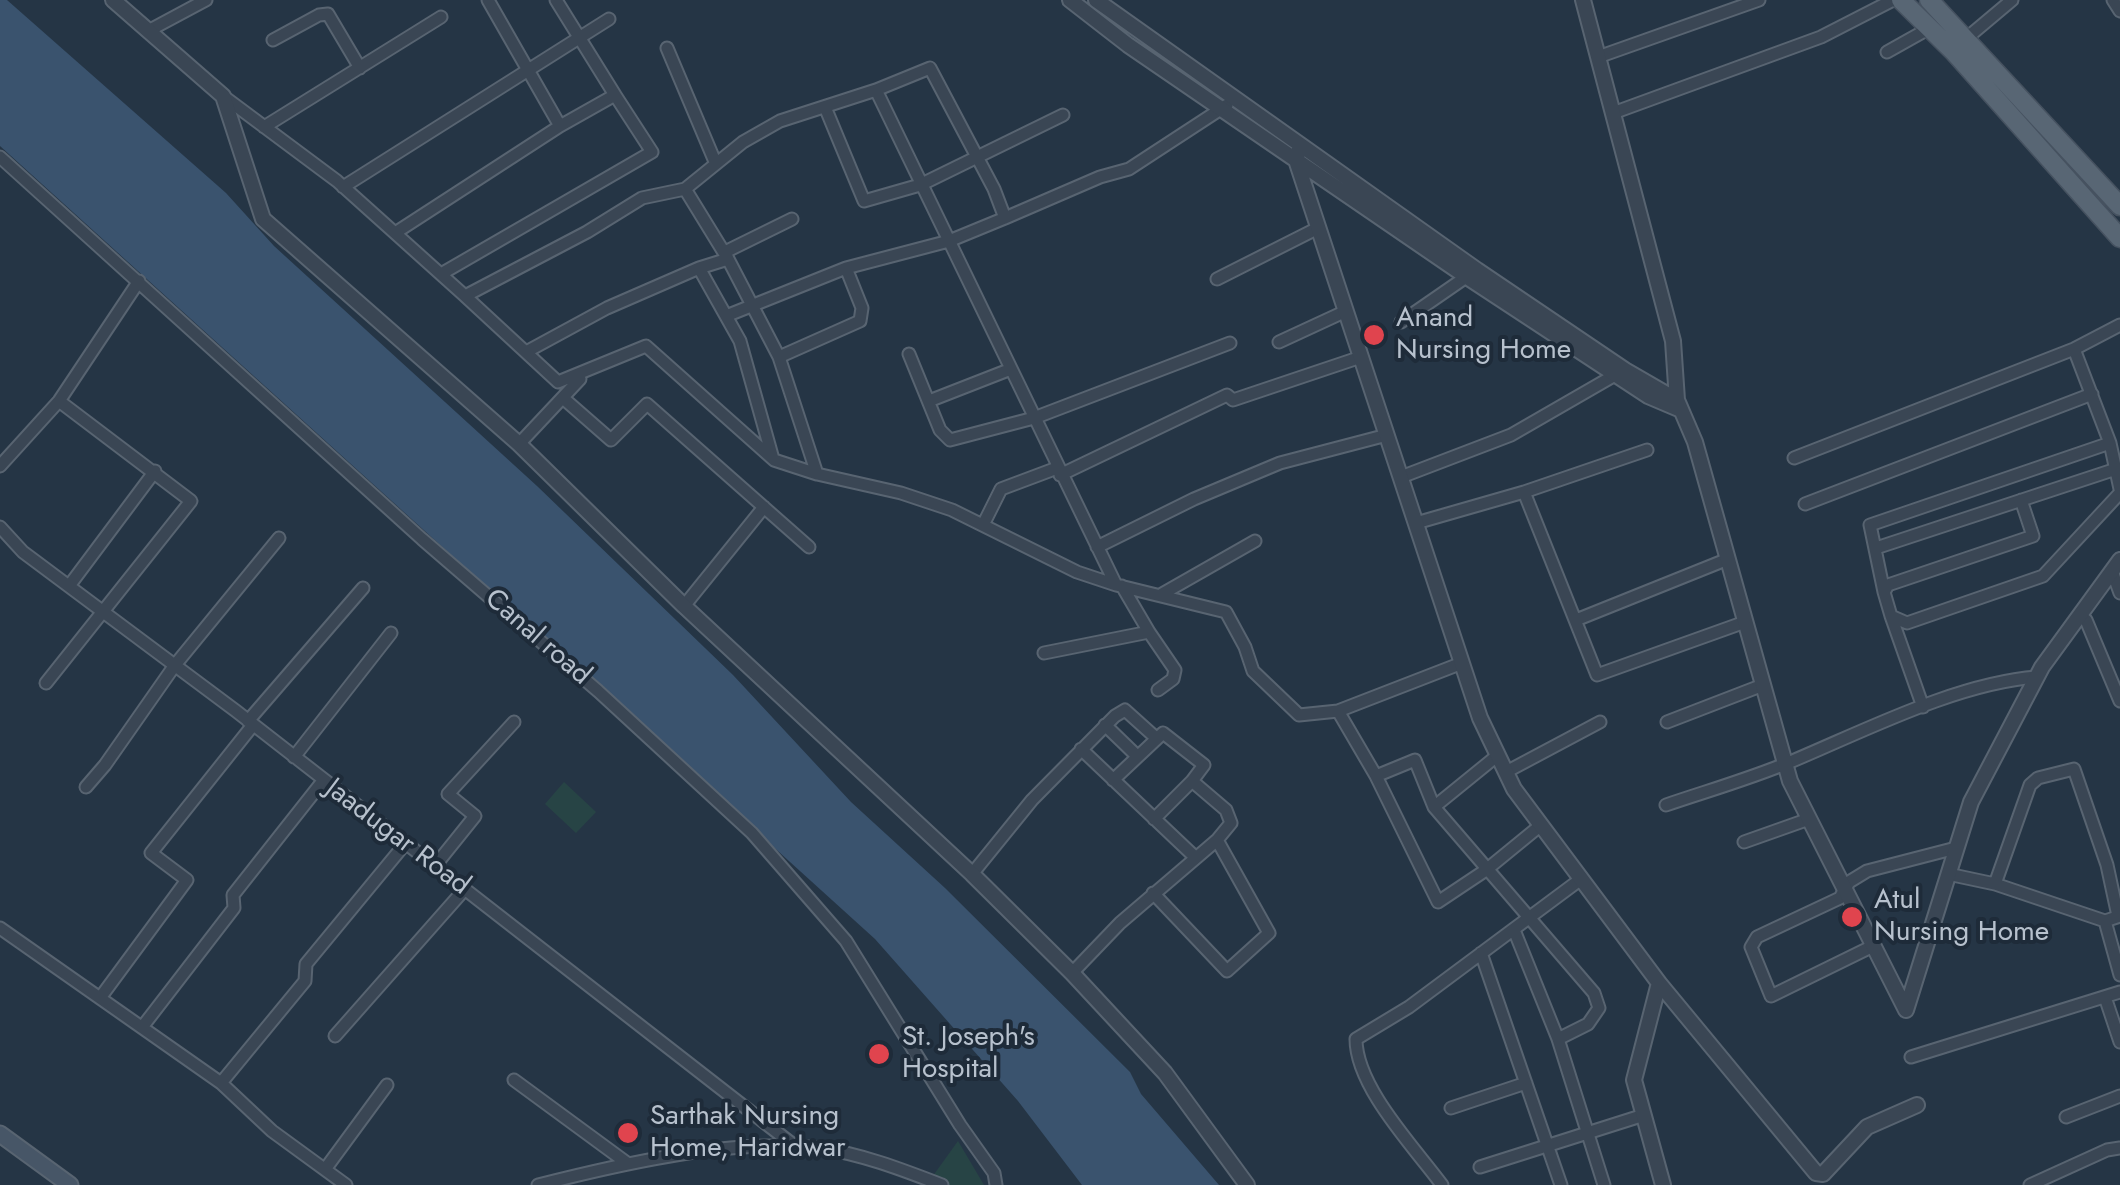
<!DOCTYPE html>
<html>
<head>
<meta charset="utf-8">
<style>
  body { margin:0 }
  canvas { display:block; background:#253545 }
</style>
</head>
<body>
<canvas width="2120" height="1185"></canvas>
<script>
const context = document.querySelector('canvas').getContext('2d');
context.lineJoin = 'round';
function fill(path, color) {
  context.fillStyle = color;
  context.fill(path, 'evenodd');
}
function strokePath(path, color, width, dash) {
  context.strokeStyle = color;
  context.lineWidth = width;
  context.lineCap = dash ? 'butt' : 'round';
  context.setLineDash(dash || []);
  context.stroke(path);
}
function drawText(font, color, halo, rows, align = 'center') {
  context.font = font + ' Jost,sans-serif';
  context.lineWidth = 8;
  context.setLineDash([]);
  context.textBaseline = 'middle';
  context.strokeStyle = halo;
  context.fillStyle = color;
  for (const [text, x, y, turn = 0] of rows) {
    context.save();
    context.translate(x, y);
    context.rotate((+turn || 0) * Math.PI / 180);
    context.textAlign = isNaN(turn) ? turn : align;
    if (halo) context.strokeText(text, 0, 0);
    context.fillText(text, 0, 0);
    context.restore();
  }
}
fill(new Path2D(`
  M564 782 596 812 576 833 545 804Z
  M958 1141 984 1185H948L930 1180Z`), '#274445');
fill(new Path2D(`
  M0 0H7L226 193 274 246 537 486 733 675 851 802 945 888 1130 1072 1141 1094 1219 1185H1082L1018 1101 875 939 0 146Z`), '#3a536e');
const minor = new Path2D(`
  M556 0 615 95
  M2113 0 2120 11
  M148 31 206 0
  M273 40 319 15 328 14 360 68
  M1962 42 2012 0
  M667 48 716 164
  M1887 52 1928 29
  M1598 57 1759 0
  M223 96 337 181 465 296 587 232 642 198 685 189 743 142 780 121 876 90
  M825 107 864 201 920 185 1063 115
  M1613 113 1821 37 1893 0
  M264 127 441 17
  M0 157 422 539 598 691 752 833 846 941 960 1125 994 1173 996 1185
  M343 187 609 19
  M685 189 728 259 779 357 817 474 901 493 952 510 1077 572 1116 585 1226 612 1245 647 1253 671 1299 715 1338 711 1376 776 1415 760 1434 807 1498 755
  M395 233 560 126
  M699 268 728 259 725 252 792 219
  M441 274 652 152 615 95 560 126 488 0
  M1217 279 1318 228
  M465 296 558 382 646 346 774 460 817 474
  M726 316 846 268 949 241 1005 218
  M1401 322 1469 275
  M1279 342 1346 311
  M2074 349 2110 443 2120 489
  M526 352 607 308 699 268 740 341 773 459
  M909 354 940 430 950 440 1034 418 1230 343
  M779 357 860 321 862 308 846 268
  M563 398 611 440 647 404 809 547
  M929 401 1011 369
  M519 444 580 379
  M1794 458 2074 349 2120 325
  M0 466 59 401 139 281
  M1060 475 1227 395 1233 400 1361 357
  M1401 477 1511 435 1622 371
  M1524 492 1597 675 1745 622
  M2021 500 2033 536 1888 585 1884 592 1891 616 1907 623 2043 576 2120 493
  M1805 504 2092 394
  M1416 523 1524 492 1647 450
  M983 525 1001 489 1057 468
  M0 527 23 552 236 711 796 1147
  M1097 547 1194 499 1280 463 1387 435
  M1876 548 2116 469
  M2112 571 2120 593
  M1116 585 876 90 930 68 994 189 1005 218 1100 177 1129 169 1227 105
  M69 586 155 471
  M1884 592 1870 525 2110 443
  M1162 594 1255 541
  M684 606 764 507
  M1891 616 1923 707
  M2079 616 2086 620 2120 701
  M1576 620 1728 559
  M1149 632 1175 670 1173 679 1158 690
  M1044 653 1149 632 1122 586
  M46 683 191 501 59 401
  M1338 711 1462 663
  M248 721 363 588
  M1667 722 1763 685
  M1105 725 1137 756
  M294 757 391 633
  M1506 772 1600 722
  M1376 776 1438 902 1486 870 1541 825
  M1113 780 1163 733 1204 765 1192 781
  M86 787 105 765 175 665 279 538
  M1666 805C1707 791 1749 779 1790 762 1864 731 1957 683 2037 677
  M1434 807 1594 993 1599 1008 1588 1024 1558 1039
  M1154 819 1192 781 1226 810 1231 823 1217 840
  M1744 842 1809 819
  M434 867 475 816 448 794 514 722
  M972 874 1032 800 1115 716 1125 710 1155 737
  M1948 874 1995 884 2105 921 2120 916
  M1995 884 2030 785 2038 778 2074 769 2107 865 2118 916
  M1153 893 1227 971 1269 933 1217 840 1196 858
  M2105 921 2120 975
  M0 928 221 1083 272 1131 346 1185
  M1514 930 1558 1039 1604 1185
  M1873 946 1771 996 1751 947 1757 937 1840 898 1849 882 1867 871 1956 848
  M1481 953 1561 1185
  M1072 973 1120 923 1196 858 1081 749
  M2105 997 2120 1042
  M100 998 187 880 151 853 253 725
  M143 1026 234 908 233 895 323 781
  M335 1036 464 890
  M1911 1057 2120 992
  M514 1080 627 1163
  M221 1083 305 981 306 964 405 844
  M1451 1108 1526 1083
  M2066 1117 2120 1096
  M1480 1167 1644 1115
  M326 1168 387 1085
  M538 1185C621 1164 733 1138 818 1148 859 1153 903 1170 942 1185
  M1442 1185C1414 1147 1356 1087 1356 1039L1409 1007 1581 879
  M2030 1185 2107 1150 2120 1148`);
const tertiary = new Path2D(`
  M113 0 223 96 263 219 519 444 684 606 972 874 1072 973 1165 1073 1247 1185
  M1070 0 1128 45 1467 277 1648 396 1681 410
  M1096 0 1477 270 1625 370 1677 400
  M1583 0 1673 341 1677 400 1695 442 1790 781 1906 1010
  M1300 146 1296 160 1480 718 1514 789 1659 983 1634 1080 1663 1185
  M1659 983 1816 1173 1823 1174 1867 1127 1917 1105
  M1906 1010 1971 802 2042 667 2120 560`);
const secondary = new Path2D(`
  M0 1134 70 1185`);
const primary = new Path2D(`
  M1901 0 1954 52 2120 238
  M1929 0 2120 206`);
strokePath(minor, '#586471', 15);
strokePath(tertiary, '#586471', 18);
strokePath(secondary, '#586471', 19);
strokePath(primary, '#465260', 21);
strokePath(minor, '#3a4654', 11);
strokePath(tertiary, '#3a4654', 14);
strokePath(secondary, '#475667', 15);
strokePath(primary, '#586674', 18);
for (const [x, y, r, color] of [
  [1374,335,12,"#e0444e"],
  [1852,917,12,"#e0444e"],
  [879,1054,12,"#e0444e"],
  [628,1133,12,"#e0444e"]
]) {
  const dot = new Path2D();
  dot.arc(x, y, r, 0, 2 * Math.PI);
  context.fillStyle = color;
  context.fill(dot);
  strokePath(dot, '#1e2b39', 4);
}
drawText('28px', '#b7c1cd', '#1e2b39', [
  ["Anand",1396,319],
  ["Nursing Home",1396,351],
  ["Atul",1874,901],
  ["Nursing Home",1874,933],
  ["St. Joseph's",902,1038],
  ["Hospital",902,1070],
  ["Sarthak Nursing",650,1117],
  ["Home, Haridwar",650,1149]
], 'left');
drawText('28px', '#b7c1cd', '#1e2b39', [
  ["Canal road",537,638,41],
  ["Jaadugar Road",397,838,37]
]);
</script>
</body>
</html>
